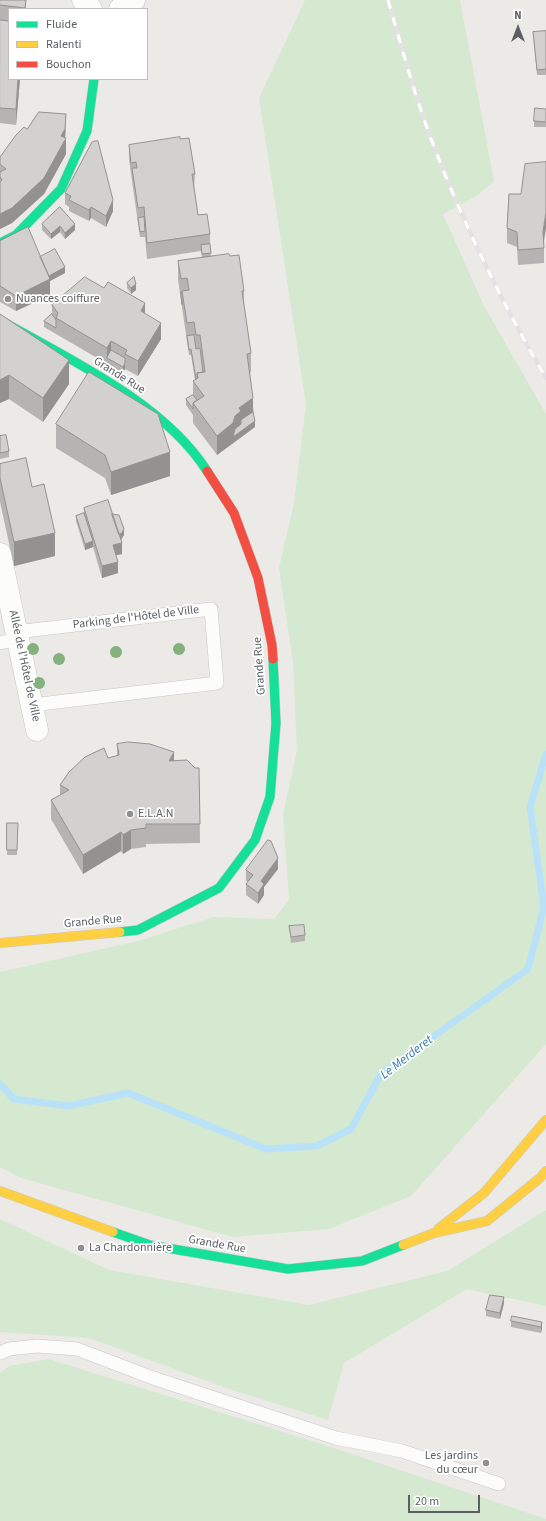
<!DOCTYPE html>
<html>
<head>
<meta charset="utf-8">
<style>
  body { margin:0 }
  #map { position:relative; width:546px; height:1521px; overflow:hidden; background:#eceae6; font-family:"Source Sans 3",sans-serif }
  canvas { display:block }
  .legend { position:absolute; left:8px; top:8px; width:140px; height:72px; box-sizing:border-box; background:#fff; border:1px solid #bdbfc1; margin:0; padding:5px 7px; list-style:none; font-size:12px; color:#5b6065 }
  .legend li { display:flex; align-items:center; gap:8px; height:20px }
  .legend b { width:20px; border:1px solid #bdbfc1 }
  .north { position:absolute; left:498px; top:8px; width:40px; height:40px; -webkit-text-stroke:3px #fff; paint-order:stroke; rotate:0deg; font-size:11px; font-weight:700; line-height:16px; text-align:center; color:#5b6065 }
  .north::after { content:''; display:block; margin:auto; width:14px; height:18px; background:#5b6065; clip-path:polygon(50% 0,100% 100%,50% 72%,0 100%) }
  .scale { position:absolute; left:408px; top:1495px; width:72px; height:18px; box-sizing:border-box; border:2px solid #5b6065; border-top:0; padding-left:5px; font-size:12px; line-height:14px; white-space:nowrap; color:#5b6065; -webkit-text-stroke:3px #fff; paint-order:stroke }
</style>
</head>
<body>
<div id="map">
<canvas width="546" height="1521"></canvas>
<ul class="legend">
<li><b style="height:5px;background:#16e098"></b>Fluide</li>
<li><b style="height:5px;background:#ffcf43"></b>Ralenti</li>
<li><b style="height:5px;background:#f24e42"></b>Bouchon</li>
</ul>
<div class="north">N</div>
<div class="scale">20 m</div>
</div>
<script>
const context = document.querySelector('canvas').getContext('2d');
context.lineJoin = 'round';
function fill(path, color) {
  context.fillStyle = color;
  context.fill(path, 'evenodd');
}
function strokePath(path, color, width, dash) {
  context.strokeStyle = color;
  context.lineWidth = width;
  context.lineCap = dash ? 'butt' : 'round';
  context.setLineDash(dash || []);
  context.stroke(path);
}
function drawText(font, color, halo, rows, align = 'center') {
  context.font = font + ' "Source Sans 3",sans-serif';
  context.lineWidth = 3.5;
  context.setLineDash([]);
  context.textBaseline = 'middle';
  context.strokeStyle = halo;
  context.fillStyle = color;
  for (const [text, x, y, turn = 0] of rows) {
    context.save();
    context.translate(x, y);
    context.rotate((+turn || 0) * Math.PI / 180);
    context.textAlign = isNaN(turn) ? turn : align;
    if (halo) context.strokeText(text, 0, 0);
    context.fillText(text, 0, 0);
    context.restore();
  }
}
fill(new Path2D(`
  M305 0H460L494 181 477 196 443 214 484 306 546 414V1044L411 1196 329 1229 233 1237 21 1178 0 1167V972L138 941 213 917 274 919 289 900 283 815 297 750 293 663 279 568 294 503 306 404 259 98Z
  M546 1210V1306L467 1289 344 1363 328 1420 229 1389 89 1338 0 1332V1219L109 1270 309 1305 447 1271Z
  M49 1359 328 1446 546 1519V1521H0V1373L9 1366Z`), '#d5e9d0');
strokePath(new Path2D(`
  M0 1084 14 1099 68 1106 128 1093 266 1149 317 1146 351 1129 381 1074 528 969 544 907 530 807 546 754`), '#b9e2f8', 7);
const lane = new Path2D(`
  M16 632 211 609 217 683 32 705
  M0 643 18 639
  M0 1353 9 1349 37 1346 77 1349 153 1378 336 1438 402 1451 499 1484`);
const street = new Path2D(`
  M83 0 91 9
  M120 9 134 0
  M0 554 37 730`);
const fast = new Path2D(`
  M0 243 16 235 61 189 87 131 94 79
  M0 320C69 359 164 403 207 471
  M120 932 138 930 219 888 255 840 270 797 276 723 273 659
  M113 1232 150 1245 288 1269 362 1261 403 1245`);
const slow = new Path2D(`
  M0 943 120 932
  M0 1191 113 1232
  M438 1229 484 1193 546 1120
  M403 1245 434 1233 487 1221 540 1178 546 1171`);
const jam = new Path2D(`
  M207 471 234 513 258 578 272 645 273 659`);
strokePath(lane, '#c7c7c7', 14);
strokePath(street, '#c7c7c7', 23);
strokePath(fast, '#c8c8c8', 10);
strokePath(slow, '#c8c8c8', 10);
strokePath(jam, '#c8c8c8', 10);
strokePath(lane, '#fcfcfb', 13);
strokePath(street, '#fcfcfb', 22);
strokePath(fast, '#16e098', 9);
strokePath(slow, '#ffcf43', 9);
strokePath(jam, '#f24e42', 9);
const rail = new Path2D(`
  M388 0C402 48 415 97 433 144 464 225 502 303 546 378`);
strokePath(rail, '#e3e2e2', 4.5);
strokePath(rail, '#fff', 3, [9]);
context.fillStyle = '#85b181';
for (const [x, y] of [
  [33,649],
  [179,649],
  [116,652],
  [59,659],
  [39,683]
]) {
  context.beginPath();
  context.arc(x, y, 6, 0, 2 * Math.PI);
  context.fill();
}
fill(new Path2D(`
  M0 0H26V9H9V79H20L16 125 0 123Z
  M546 31V75H537L533 32Z
  M546 109V127H534V121Z
  M27 129 66 130 65 138 66 154 44 194 12 223 0 229V157Z
  M180 139 195 174 194 189 198 215 210 234V244L211 256H230L244 291V306L251 353V372L250 373 255 427 217 455 193 423V415L186 405V399L193 395V381L195 380 191 355H189L178 280V261L202 258 201 251 147 259 145 237H140L129 160V145Z
  M65 193 113 211 106 227 91 218 89 221 69 211V207L65 204Z
  M509 194 544 246V263L518 265 517 247 507 243V228Z
  M60 207 75 230 65 239 60 232 51 239 42 230V224Z
  M0 241 65 273 50 281V295L16 311 0 302Z
  M127 283 136 290 131 294 127 288Z
  M52 305 145 313 161 339 138 376 125 369 123 373 44 327V321L52 314Z
  M0 314 69 384 43 422 9 399 0 403Z
  M56 424 170 476 111 495 105 478 56 448Z
  M0 436 9 451V457L0 459Z
  M0 464 32 487 55 556 14 566 0 502Z
  M84 508 112 514 124 535 121 539 122 554 116 555 118 573 102 578 93 547 85 550 76 521V516L84 513Z
  M117 744 174 761 195 768H199L200 843 146 844V847L131 849 123 854 121 851 83 874 51 819V800L60 795V785L108 758 117 756Z
  M7 823 18 829 17 855H7Z
  M278 869 264 887V895L258 904 246 895V884L248 882 246 881V870Z
  M289 926 305 935V941L291 943Z
  M504 1303 500 1319 486 1316V1310Z
  M511 1321 542 1322V1328L541 1333 511 1327Z`), '#b5b4b2');
fill(new Path2D(`
  M18 79H20L16 125V109Z
  M66 114 65 141 66 138V154L44 194 12 223 0 229V214L61 136Z
  M113 200V211L106 227V216Z
  M91 207V218L89 221V210Z
  M546 212V228L543 247V232Z
  M75 224V230L65 239V233Z
  M60 226V232L51 239V234Z
  M65 267V273L50 281V295L16 311V296L45 277Z
  M136 284V290L131 294V288Z
  M145 303V319L141 311Z
  M161 323V339L138 376V361Z
  M111 341V356L107 358V348Z
  M69 360V384L43 422V398Z
  M125 363V369L123 373V367Z
  M9 375V399L0 403V380Z
  M253 398V417L255 421V427L217 455V436L235 416 239 408Z
  M170 452V476L111 495V472Z
  M124 529V535L121 540 117 535Z
  M55 533V556L14 566V542Z
  M93 541V547L85 550V544Z
  M122 543V554L113 556V545Z
  M118 562V573L102 578V566Z
  M174 752V771L169 761Z
  M131 830V849L123 854V835Z
  M121 832V851L83 874V855Z
  M278 858V869L264 887V895L258 904V893L261 881Z
  M504 1297V1303L500 1319V1313Z
  M542 1322V1328L541 1333V1327Z`), '#949291');
const building = new Path2D(`
  M0 0H26L25 8 0 5Z
  M0 20 9 21V79H18L16 109 0 108Z
  M546 31V69L537 70 533 32Z
  M535 108 546 109V122L534 121Z
  M39 112 66 114 65 129 61 136 66 138 44 178 12 208 0 214V182L2 180 0 177V172L6 169 0 164V157L16 135 24 127 27 129Z
  M180 137V139L189 138 195 174H192L198 215 207 214 210 234 147 243 144 207 138 208 132 168H137L136 162 131 163 129 145Z
  M98 141 113 200 106 216 91 207 89 210 69 200 71 196 65 193 92 142Z
  M546 162V212L543 232 544 248 518 250 517 232 507 228 509 194H521L525 164Z
  M60 207 75 224 65 233 60 226 51 234 42 224Z
  M144 217 145 231 140 232 138 218Z
  M28 227 50 279 16 296 0 286V241Z
  M210 244 211 253 202 254 201 245Z
  M55 249 65 267 49 276 40 257Z
  M229 254 230 256 239 255 244 291H242L251 353 247 354 253 398 239 408 241 411 235 416 233 423 217 436 193 403 204 396 193 381 198 378 197 373 205 372 200 335H196L194 322 187 323 182 291 189 290 187 278 181 279 178 261Z
  M85 277 104 288 108 282 145 303 141 311 161 323 138 361 125 354 127 350 111 341 107 348 56 318 58 313 52 305Z
  M134 277 136 284 131 288 127 283Z
  M181 292H182V304Z
  M0 314 69 360 43 398 9 375 0 380Z
  M52 314 56 320V328L44 321Z
  M194 335 196 349 200 348 203 372 197 373V378L196 379 191 349 189 350 187 336Z
  M111 350 125 358V363L123 367 107 358Z
  M89 372 158 414 170 452 111 472 105 455 56 424Z
  M193 395 197 400 193 403V409L186 399Z
  M253 412 255 421 233 437 235 429 241 424V420Z
  M6 435 9 451 0 453V436Z
  M26 458 32 487 44 484 55 533 14 542 0 478V464Z
  M108 500 122 543 113 545 118 562 102 566 84 508Z
  M84 513 93 541 85 544 76 516Z
  M112 514 119 515 124 529 121 534H119Z
  M128 742 150 744 174 752 169 761 187 760 195 768H199L200 824H146V828L131 830 123 835 121 832 83 855 51 800 69 790 60 785 69 772 85 757 104 748 108 758 119 755 117 744Z
  M7 823H18L17 850H7Z
  M268 840 271 841 278 858 261 881 264 884 258 893 246 884 253 875 246 870Z
  M304 925 305 935 291 937 289 926Z
  M490 1295 504 1297 500 1313 486 1310Z
  M512 1316 542 1322 541 1327 511 1321Z`);
fill(building, '#d3d1cf');
strokePath(building, '#949291', 1);
for (const [x, y, r, color] of [
  [8,299,4,"#8e9092"],
  [130,814,4,"#8e9092"],
  [81,1248,4,"#8e9092"],
  [486,1463,4,"#8e9092"]
]) {
  const dot = new Path2D();
  dot.arc(x, y, r, 0, 2 * Math.PI);
  context.fillStyle = color;
  context.fill(dot);
  strokePath(dot, '#fff', 1.5);
}
drawText('12px', '#5b6065', '#fff', [
  ["Nuances coiffure",16,299],
  ["E.L.A.N",138,814],
  ["La Chardonnière",89,1248],
  ["Les jardins",478,1456,"right"],
  ["du cœur",478,1470,"right"]
], 'left');
drawText('12px', '#5b6065', '#fff', [
  ["Grande Rue",119,376,32],
  ["Parking de l'Hôtel de Ville",136,618,-7],
  ["Allée de l'Hôtel de Ville",24,666,78],
  ["Grande Rue",260,666,-94],
  ["Grande Rue",93,922,-5],
  ["Grande Rue",217,1245,10]
]);
drawText('italic 13px', '#377caf', '#fff', [
  ["Le Merderet",407,1058,-38]
]);
</script>
</body>
</html>
